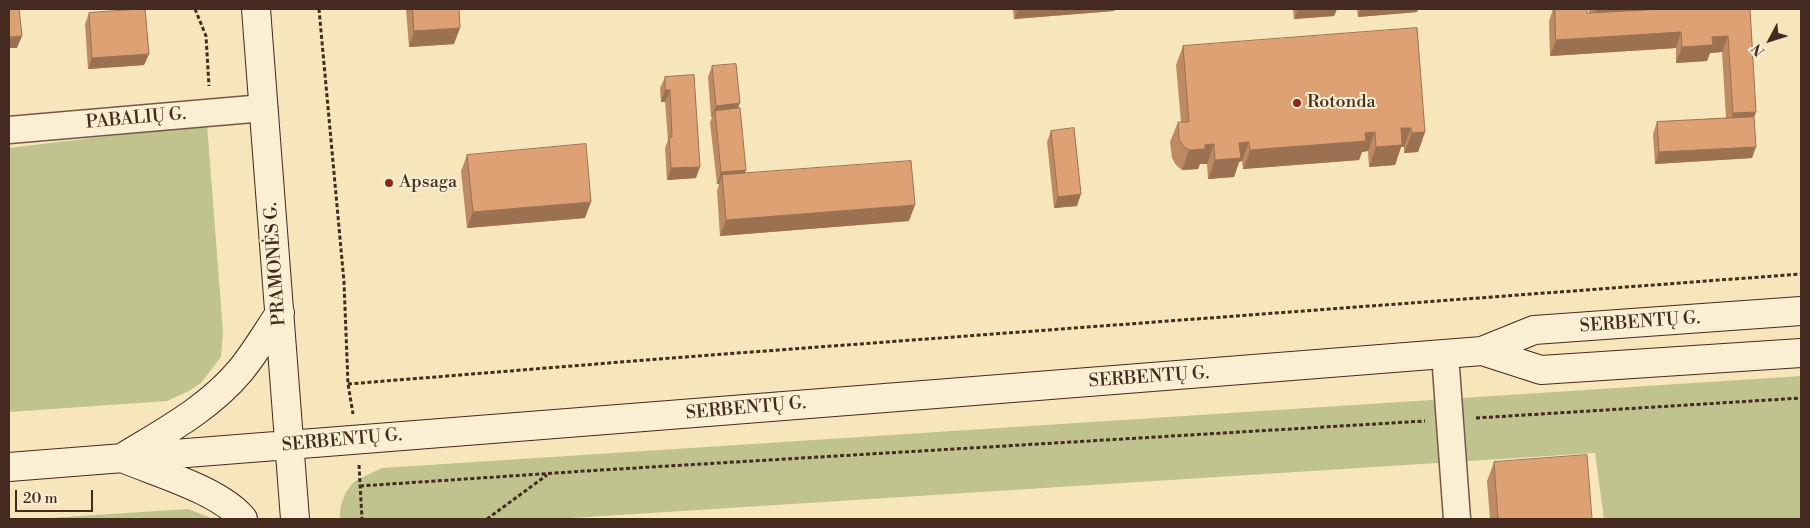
<!DOCTYPE html>
<html>
<head>
<meta charset="utf-8">
<style>
  body { margin:0 }
  #map { position:relative; width:1810px; height:528px; overflow:hidden; background:#f7e5bc; font-family:"Libre Bodoni",serif }
  canvas { display:block }
  .frame { position:absolute; inset:0; border:10px solid #442a20; pointer-events:none }
  .north { position:absolute; left:1745px; top:15px; width:50px; height:50px; -webkit-text-stroke:4px #faeed3; paint-order:stroke; rotate:230deg; font-size:14px; font-weight:700; line-height:20px; text-align:center; color:#442a20 }
  .north::after { content:''; display:block; margin:auto; width:18px; height:22px; background:#442a20; clip-path:polygon(50% 0,100% 100%,50% 72%,0 100%) }
  .scale { position:absolute; left:15px; top:490px; width:78px; height:22px; box-sizing:border-box; border:2px solid #442a20; border-top:0; padding-left:6px; font-size:15px; line-height:18px; white-space:nowrap; color:#442a20; -webkit-text-stroke:4px #faeed3; paint-order:stroke }
</style>
</head>
<body>
<div id="map">
<canvas width="1810" height="528"></canvas>
<div class="frame"></div>
<div class="north">N</div>
<div class="scale">20 m</div>
</div>
<script>
const context = document.querySelector('canvas').getContext('2d');
context.lineJoin = 'round';
function fill(path, color) {
  context.fillStyle = color;
  context.fill(path, 'evenodd');
}
function strokePath(path, color, width, dash) {
  context.strokeStyle = color;
  context.lineWidth = width;
  context.lineCap = dash ? 'butt' : 'round';
  context.setLineDash(dash || []);
  context.stroke(path);
}
function drawText(font, color, halo, rows, align = 'center') {
  context.font = font + ' "Libre Bodoni",serif';
  context.lineWidth = 4;
  context.setLineDash([]);
  context.textBaseline = 'middle';
  context.strokeStyle = halo;
  context.fillStyle = color;
  for (const [text, x, y, turn = 0] of rows) {
    context.save();
    context.translate(x, y);
    context.rotate((+turn || 0) * Math.PI / 180);
    context.textAlign = isNaN(turn) ? turn : align;
    if (halo) context.strokeText(text, 0, 0);
    context.fillText(text, 0, 0);
    context.restore();
  }
}
fill(new Path2D(`
  M207 124 223 332 221 357 201 383 189 391 167 401 9 412V148Z
  M1801 376V519H1604L1595 453 556 519H340C339 507 344 492 353 483 360 477 373 473 382 468Z
  M188 509 214 519H34Z`), '#c1c38e');
const street = new Path2D(`
  M9 130 264 108
  M1445 354 1457 519`);
const secondary = new Path2D(`
  M256 9 295 519
  M1482 351 1541 370 1801 353
  M125 456C166 431 209 408 240 371 255 353 267 332 280 313
  M127 460C161 474 220 491 243 519
  M9 467 1482 351 1534 330 1801 311`);
strokePath(street, '#715947', 29);
strokePath(secondary, '#442a20', 30);
strokePath(new Path2D(`
  M195 9 206 36 209 86
  M319 9 344 282 348 384 353 414
  M348 384 671 358 1801 274
  M1476 418 1801 398
  M359 465 362 519
  M360 486 601 470 1425 421
  M487 519 547 475`), '#442a20', 3, [4, 2.5]);
strokePath(street, '#faeed3', 26);
strokePath(secondary, '#faeed3', 28);
fill(new Path2D(`
  M406 9H459L454 44 409 47Z
  M1013 9H1115L1114 11 1014 19Z
  M1293 9H1337L1334 16 1294 19Z
  M1357 9H1418L1417 12 1358 17Z
  M1553 9H1587V13H1589V9H1750L1754 117 1752 158 1655 164 1653 134 1657 122 1726 118 1722 52 1710 53 1707 61 1676 63V48L1550 56 1549 21Z
  M89 13 149 54 144 65 88 69 85 24Z
  M1183 46 1425 132 1418 152 1404 153V147H1401L1395 165 1369 167 1368 151 1362 152 1359 160 1243 169 1242 161 1239 162 1234 177 1208 179 1207 164H1200L1198 169 1182 170 1176 165 1172 158 1170 142 1178 122H1181L1176 65Z
  M712 66 738 109 745 174 909 221 720 236 717 191 719 184H717L710 123 712 117H711L708 77Z
  M694 75 696 178 667 180 665 148 668 140 665 102H661L660 88 665 77Z
  M1051 131 1077 206 1054 208 1047 142Z
  M467 155 585 218 467 228 461 171Z
  M1494 462 1592 519H1490L1487 481Z`), '#be8a64');
fill(new Path2D(`
  M1018 9H1115L1114 11 1014 19Z
  M1298 9H1337L1334 16 1294 19Z
  M1360 9H1418L1417 12 1358 17Z
  M1596 9H1709L1590 24Z
  M460 28 454 44 409 47 414 31Z
  M1681 32 1676 48 1550 56 1556 40Z
  M22 36 17 48H9V37Z
  M1728 36 1722 52 1710 53 1707 61 1676 63 1682 47 1712 37Z
  M149 54 144 65 88 69 92 58Z
  M665 90H670L665 102H661Z
  M740 103 735 115 715 111 712 117H711L716 106Z
  M1756 112 1750 128 1727 130 1733 113Z
  M1401 128H1411L1404 147H1401L1395 165 1369 167 1376 147Z
  M1375 132 1368 151 1362 152 1359 160 1243 169 1250 150Z
  M1425 132 1418 152 1404 153 1412 133Z
  M1249 142 1242 161 1239 162 1234 177 1208 179 1215 160 1239 143Z
  M1214 144 1207 164H1200L1198 169 1182 170 1189 150 1205 145Z
  M1756 147 1752 158 1655 164 1659 152Z
  M700 167 696 178 667 180 671 168Z
  M746 170 742 181 722 175 719 184H717L721 172Z
  M1081 194 1077 206 1054 208 1058 197Z
  M591 202 585 218 467 228 473 212Z
  M915 205 909 221 720 236 726 220Z`), '#9b7151');
const building = new Path2D(`
  M9 9H19L22 36 9 37Z
  M138 9H145L149 54 92 58 89 13Z
  M413 9H459L460 28 414 31Z
  M1555 9H1587V13L1665 9H1750L1756 112 1733 113 1728 36 1712 37 1713 45 1682 47 1681 32 1556 40Z
  M1417 28 1425 132 1412 133 1411 128H1401L1402 145 1376 147 1375 132 1365 133 1366 141 1250 150 1249 142 1239 143 1241 158 1215 160 1214 144 1205 145V149L1189 150 1183 146 1179 139 1178 122H1189L1183 46Z
  M736 64 740 103 716 106 712 66Z
  M694 75 700 167 671 168 669 137H672L670 90H665V77Z
  M740 108 746 170 721 172 715 111Z
  M1754 117 1756 147 1659 152 1657 122Z
  M1074 128 1081 194 1058 197 1051 131Z
  M586 144 591 202 473 212 467 155Z
  M911 161 915 205 726 220 722 175Z
  M1587 455 1592 519H1498L1494 462Z`);
fill(building, '#dda174');
strokePath(building, '#9b7151', 1);
for (const [x, y, r, color] of [
  [1297,103,5,"#8f2418"],
  [389,183,5,"#8f2418"]
]) {
  const dot = new Path2D();
  dot.arc(x, y, r, 0, 2 * Math.PI);
  context.fillStyle = color;
  context.fill(dot);
  strokePath(dot, '#faeed3', 2);
}
drawText('18px', '#442a20', '#faeed3', [
  ["Rotonda",1307,103],
  ["Apsaga",399,183]
], 'left');
drawText('18px', '#442a20', '#faeed3', [
  ["PABALIŲ G.",136,119,-5],
  ["PRAMONĖS G.",276,264,-94],
  ["SERBENTŲ G.",1640,323,-4],
  ["SERBENTŲ G.",1149,378,-4],
  ["SERBENTŲ G.",746,409,-5],
  ["SERBENTŲ G.",342,441,-5]
]);
</script>
</body>
</html>
